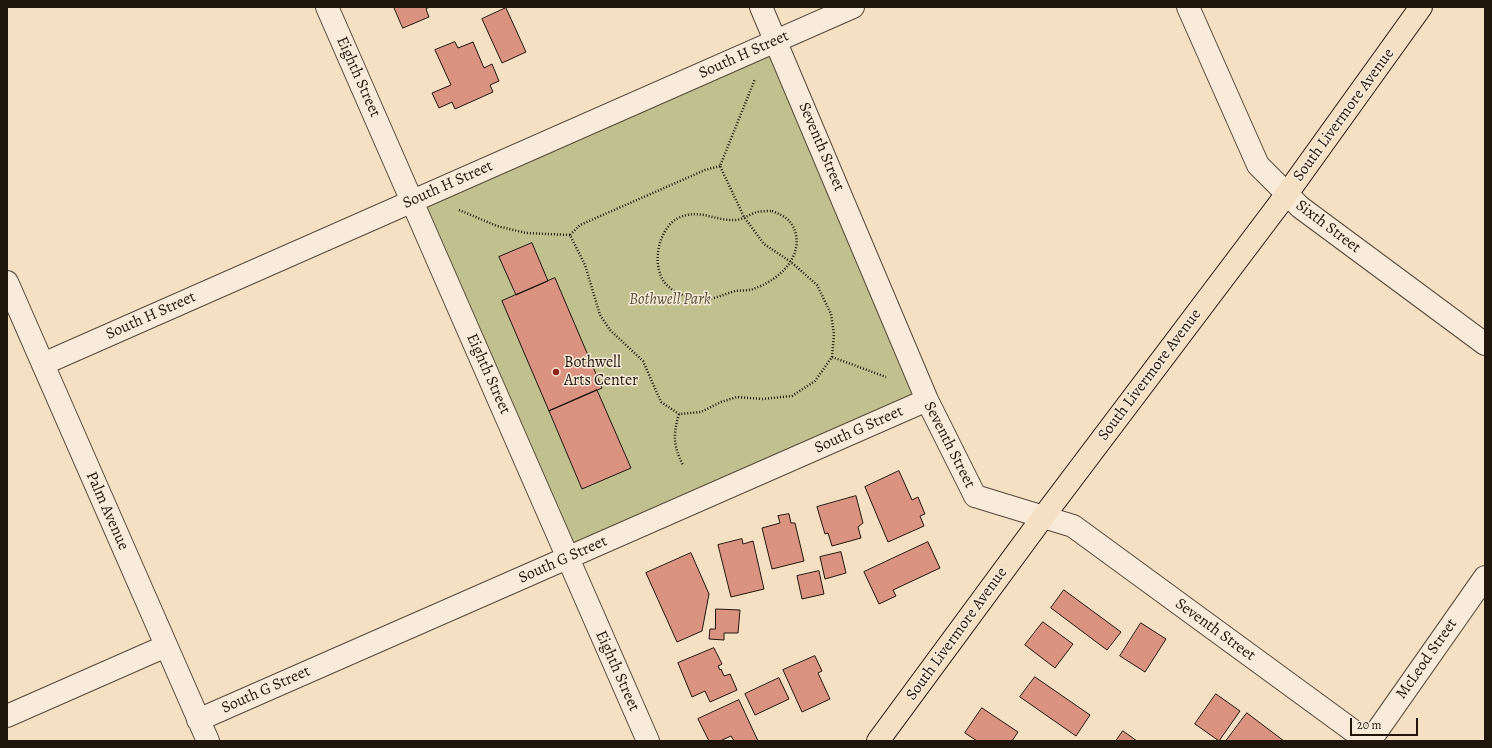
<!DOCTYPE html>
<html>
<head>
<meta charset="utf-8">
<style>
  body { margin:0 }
  #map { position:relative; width:1492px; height:748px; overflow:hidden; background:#f5e0c4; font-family:Alegreya,serif }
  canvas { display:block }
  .frame { position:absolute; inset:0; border:8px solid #20160c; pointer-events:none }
  .scale { position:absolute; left:1350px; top:718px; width:68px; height:18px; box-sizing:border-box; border:2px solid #20160c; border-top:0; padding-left:5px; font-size:12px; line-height:14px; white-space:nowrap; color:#20160c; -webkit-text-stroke:3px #f8ebd9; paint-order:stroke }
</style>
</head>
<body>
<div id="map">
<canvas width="1492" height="748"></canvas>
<div class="frame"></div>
<div class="scale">20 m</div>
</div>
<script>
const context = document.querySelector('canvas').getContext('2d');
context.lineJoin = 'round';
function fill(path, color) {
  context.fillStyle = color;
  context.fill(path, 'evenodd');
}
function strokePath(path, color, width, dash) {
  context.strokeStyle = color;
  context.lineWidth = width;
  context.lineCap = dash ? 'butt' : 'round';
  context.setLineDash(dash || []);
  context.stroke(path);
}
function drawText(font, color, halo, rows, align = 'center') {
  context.font = font + ' Alegreya,serif';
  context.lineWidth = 3;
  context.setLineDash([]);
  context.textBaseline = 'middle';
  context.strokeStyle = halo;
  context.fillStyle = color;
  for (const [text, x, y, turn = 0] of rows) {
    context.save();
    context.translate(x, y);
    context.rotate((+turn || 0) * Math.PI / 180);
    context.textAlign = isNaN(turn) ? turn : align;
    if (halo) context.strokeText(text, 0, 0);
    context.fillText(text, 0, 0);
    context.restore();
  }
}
fill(new Path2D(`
  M776 41 927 400 568 557 412 201Z`), '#c1c190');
const building = new Path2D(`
  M394 7H429L426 9 429 17 403 28Z
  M506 8 526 52 502 63 482 19Z
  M455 42 458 48 473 42 484 68 492 64 499 81 490 85 493 92 455 109 452 102 439 108 432 93 451 85 435 50Z
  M532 243 548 281 516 295 499 257Z
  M555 278 602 388 549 411 502 301Z
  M597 390 631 468 582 489 549 411Z
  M899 471 912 500 918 497 925 514 920 516 924 526 888 542 865 487Z
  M856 496 863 523 858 527 861 538 832 546 828 533 825 534 817 507Z
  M789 514 791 523H795L804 561 772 569 762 528 780 523 778 516Z
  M742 539 743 544 753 541 764 589 731 597 718 545Z
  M928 542 940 568 893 590 896 596 879 604 864 572Z
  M841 552 846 573 825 579 820 557Z
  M691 553 709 594 702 631 677 642 646 573Z
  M819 571 824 594 802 599 797 576Z
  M1064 590 1121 632 1107 650 1051 608Z
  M716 609 740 610 738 633H724V640L709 639 710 629H715Z
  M1043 622 1073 644 1055 668 1025 645Z
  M1141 623 1166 639 1145 672 1120 656Z
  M714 648 722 664 718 666 720 670 721 669 724 676 730 674 737 690 710 702 705 691 692 697 678 663Z
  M815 656 822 671 818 673 830 699 802 712 783 670Z
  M1035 677 1090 715 1076 736 1020 697Z
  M779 678 789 699 755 715 745 694Z
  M1216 694 1240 711 1219 741 1195 724Z
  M739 700 758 741H734L731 736 720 741H709L698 719Z
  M982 708 1018 732 1012 741H977L965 733Z
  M1247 713 1284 741H1226Z
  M1123 731 1137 741H1116Z`);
fill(building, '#da9380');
strokePath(building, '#20160c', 1);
const minor = new Path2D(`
  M327 7 648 741
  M761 7 927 400 975 496 1073 526 1367 741
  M1188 7 1258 165 1300 207 1485 344
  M7 282 208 741
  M43 364 853 7
  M7 716 166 646
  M198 720 927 400
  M1370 741 1485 577`);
const major = new Path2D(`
  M878 741 1043 517 1286 195 1421 7`);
strokePath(minor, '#55483a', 24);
strokePath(major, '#20160c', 24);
strokePath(new Path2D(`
  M720 166 705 170 580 225 570 235 585 265 600 315 610 330 643 361 661 402 679 414 701 412 721 402 737 397 762 399 792 396 815 381 832 357 834 334 831 314 817 285 791 262 764 244 744 217 720 166 755 79
  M459 210 497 226 526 233 570 235
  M772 211C785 216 793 221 796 235 801 261 775 282 753 289 747 291 741 290 735 291 725 294 715 299 706 299 691 299 675 295 665 283 651 265 658 229 678 218 700 208 714 221 735 220 742 220 750 214 757 212 762 211 768 211 772 211Z
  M832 357 886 377
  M679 414C673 434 673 446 683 465`), '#20160c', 2.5, [1, 2]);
strokePath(minor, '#f8ebd9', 22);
strokePath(major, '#f5e0c4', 22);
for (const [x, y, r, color] of [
  [556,372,4,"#8f2418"]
]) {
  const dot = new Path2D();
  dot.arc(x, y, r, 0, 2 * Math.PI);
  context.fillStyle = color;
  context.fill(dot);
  strokePath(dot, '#f8ebd9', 1.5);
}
drawText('16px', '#20160c', '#f8ebd9', [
  ["South H Street",744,55,-24],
  ["Eighth Street",358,77,66],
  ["South Livermore Avenue",1344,115,-54],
  ["Seventh Street",821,147,67],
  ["South H Street",448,185,-24],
  ["Sixth Street",1328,227,37],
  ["South H Street",151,316,-24],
  ["Eighth Street",488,374,66],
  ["South Livermore Avenue",1150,375,-53],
  ["South G Street",859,430,-24],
  ["Seventh Street",949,445,63],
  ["Palm Avenue",107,511,66],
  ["South G Street",563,560,-24],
  ["Seventh Street",1215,630,36],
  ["South Livermore Avenue",957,634,-54],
  ["McLeod Street",1427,659,-55],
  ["Eighth Street",617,671,66],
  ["South G Street",266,690,-24]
]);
drawText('italic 16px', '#58523a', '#f8ebd9', [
  ["Bothwell Park",670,300]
]);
drawText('16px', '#20160c', '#f8ebd9', [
  ["Bothwell",564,363],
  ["Arts Center",564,381]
], 'left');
</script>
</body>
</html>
